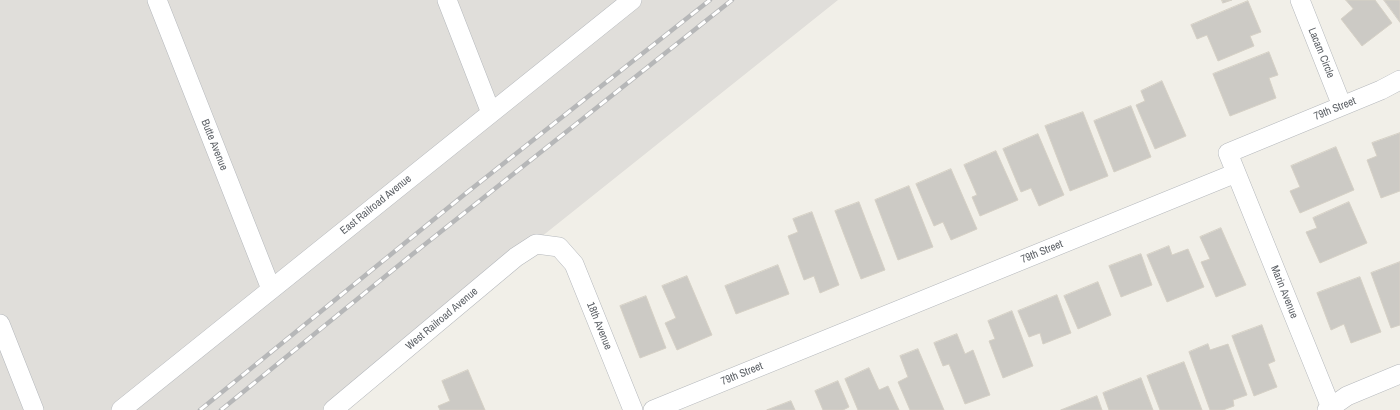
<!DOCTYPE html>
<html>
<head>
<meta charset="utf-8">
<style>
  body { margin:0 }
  canvas { display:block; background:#f1efe8 }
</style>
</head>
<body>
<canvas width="1400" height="410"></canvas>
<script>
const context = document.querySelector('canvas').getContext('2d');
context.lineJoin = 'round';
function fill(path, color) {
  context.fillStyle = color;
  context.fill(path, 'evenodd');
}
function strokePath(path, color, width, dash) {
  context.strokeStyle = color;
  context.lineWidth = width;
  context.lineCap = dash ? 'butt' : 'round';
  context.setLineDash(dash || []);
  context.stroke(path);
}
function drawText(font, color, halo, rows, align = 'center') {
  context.font = font + ' "Archivo Narrow",sans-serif';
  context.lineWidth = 4;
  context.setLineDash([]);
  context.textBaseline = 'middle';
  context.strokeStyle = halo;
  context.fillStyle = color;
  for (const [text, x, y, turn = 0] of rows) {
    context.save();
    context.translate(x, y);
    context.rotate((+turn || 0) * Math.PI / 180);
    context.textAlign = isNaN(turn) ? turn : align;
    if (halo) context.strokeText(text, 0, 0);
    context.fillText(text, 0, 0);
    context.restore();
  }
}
fill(new Path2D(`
  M0 0H838L516 257 333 410H0Z`), '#e0deda');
const building = new Path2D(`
  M1222 0H1232L1223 3Z
  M1346 0H1375L1392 23 1362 46 1341 19 1353 9Z
  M1384 0H1400V22Z
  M1248 1 1261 32 1250 36 1254 46 1218 61 1207 35 1197 39 1191 25Z
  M1269 52 1278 75 1269 78 1276 98 1230 116 1213 74Z
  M1162 81 1186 136 1155 149 1136 105 1145 101 1141 91Z
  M1131 106 1151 157 1114 172 1094 121Z
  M1083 112 1108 176 1070 191 1045 126Z
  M1400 133V191L1381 198 1367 160 1377 156 1372 143Z
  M1038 134 1064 195 1039 206 1031 188 1021 192 1003 149Z
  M1336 147 1354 190 1300 213 1290 191 1300 187 1291 166Z
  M996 151 1018 200 980 216 972 197 977 195 964 165Z
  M951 169 977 229 951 240 943 222 934 226 916 184Z
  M909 186 933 247 898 260 875 200Z
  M859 202 885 270 861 279 835 211Z
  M1349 202 1367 243 1320 263 1306 232 1317 228 1313 218Z
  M812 212 839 285 820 293 814 276 804 280 788 236 798 232 793 219Z
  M1221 228 1246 285 1216 297 1201 262 1210 259 1200 237Z
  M1169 246 1172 255 1188 249 1204 287 1167 302 1147 255Z
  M1141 254 1152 285 1121 297 1109 266Z
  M1400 262V325L1391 328 1371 273Z
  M778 265 789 294 736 314 725 286Z
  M687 276 712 335 677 350 665 323 676 318 662 286Z
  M1360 277 1381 332 1351 343 1344 324 1331 330 1317 293Z
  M1098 282 1111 315 1078 329 1064 296Z
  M1057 295 1071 333 1043 344 1040 333 1029 337 1018 311Z
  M646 296 666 348 640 358 620 306Z
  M1012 311 1033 366 1003 378 989 341 995 339 988 321Z
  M1262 325 1275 361 1268 364 1277 387 1254 396 1232 336Z
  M957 334 965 354 973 350 990 395 965 404 949 364 943 366 934 343Z
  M1208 344 1210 350 1228 344 1247 395 1233 400 1234 406 1223 410H1210L1189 352Z
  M918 349 944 410H910L898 382 908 377 900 356Z
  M1184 362 1202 410H1160L1147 376Z
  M869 368 879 390 888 386 899 410H858L845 379Z
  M468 370 485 410H440L438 406 450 401 442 381Z
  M1141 378 1153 410H1109L1103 393Z
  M838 381 849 407 843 410H823L815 391Z
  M1097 396 1102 410H1061Z
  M791 401 795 410H767Z`);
fill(building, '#cccac5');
strokePath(building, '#d6d1c6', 1);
const street = new Path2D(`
  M157 0 271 289
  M447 0 491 113
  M1300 0 1342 106
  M0 324 34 410
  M121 410 632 0
  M333 410 516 257 536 244 559 247 574 264 633 410
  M653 410 1236 173
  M1327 410 1347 396 1400 374
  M1332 410 1228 153 1381 90 1400 80`);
strokePath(street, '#b5b8bc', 20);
strokePath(street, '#fff', 19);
const rail = new Path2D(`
  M200 410 465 194 710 0
  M221 410 409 257 732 0`);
strokePath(rail, '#b6b7b8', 4.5);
strokePath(rail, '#fff', 3, [9]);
drawText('11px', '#5f6368', '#fff', [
  ["Lacam Circle",1321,53,68],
  ["79th Street",1335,109,-22],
  ["Butte Avenue",214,145,68],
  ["East Railroad Avenue",376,205,-39],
  ["79th Street",1042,252,-22],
  ["Marin Avenue",1284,292,68],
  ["West Railroad Avenue",442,319,-40],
  ["18th Avenue",599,326,68],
  ["79th Street",742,374,-22]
]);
</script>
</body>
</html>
